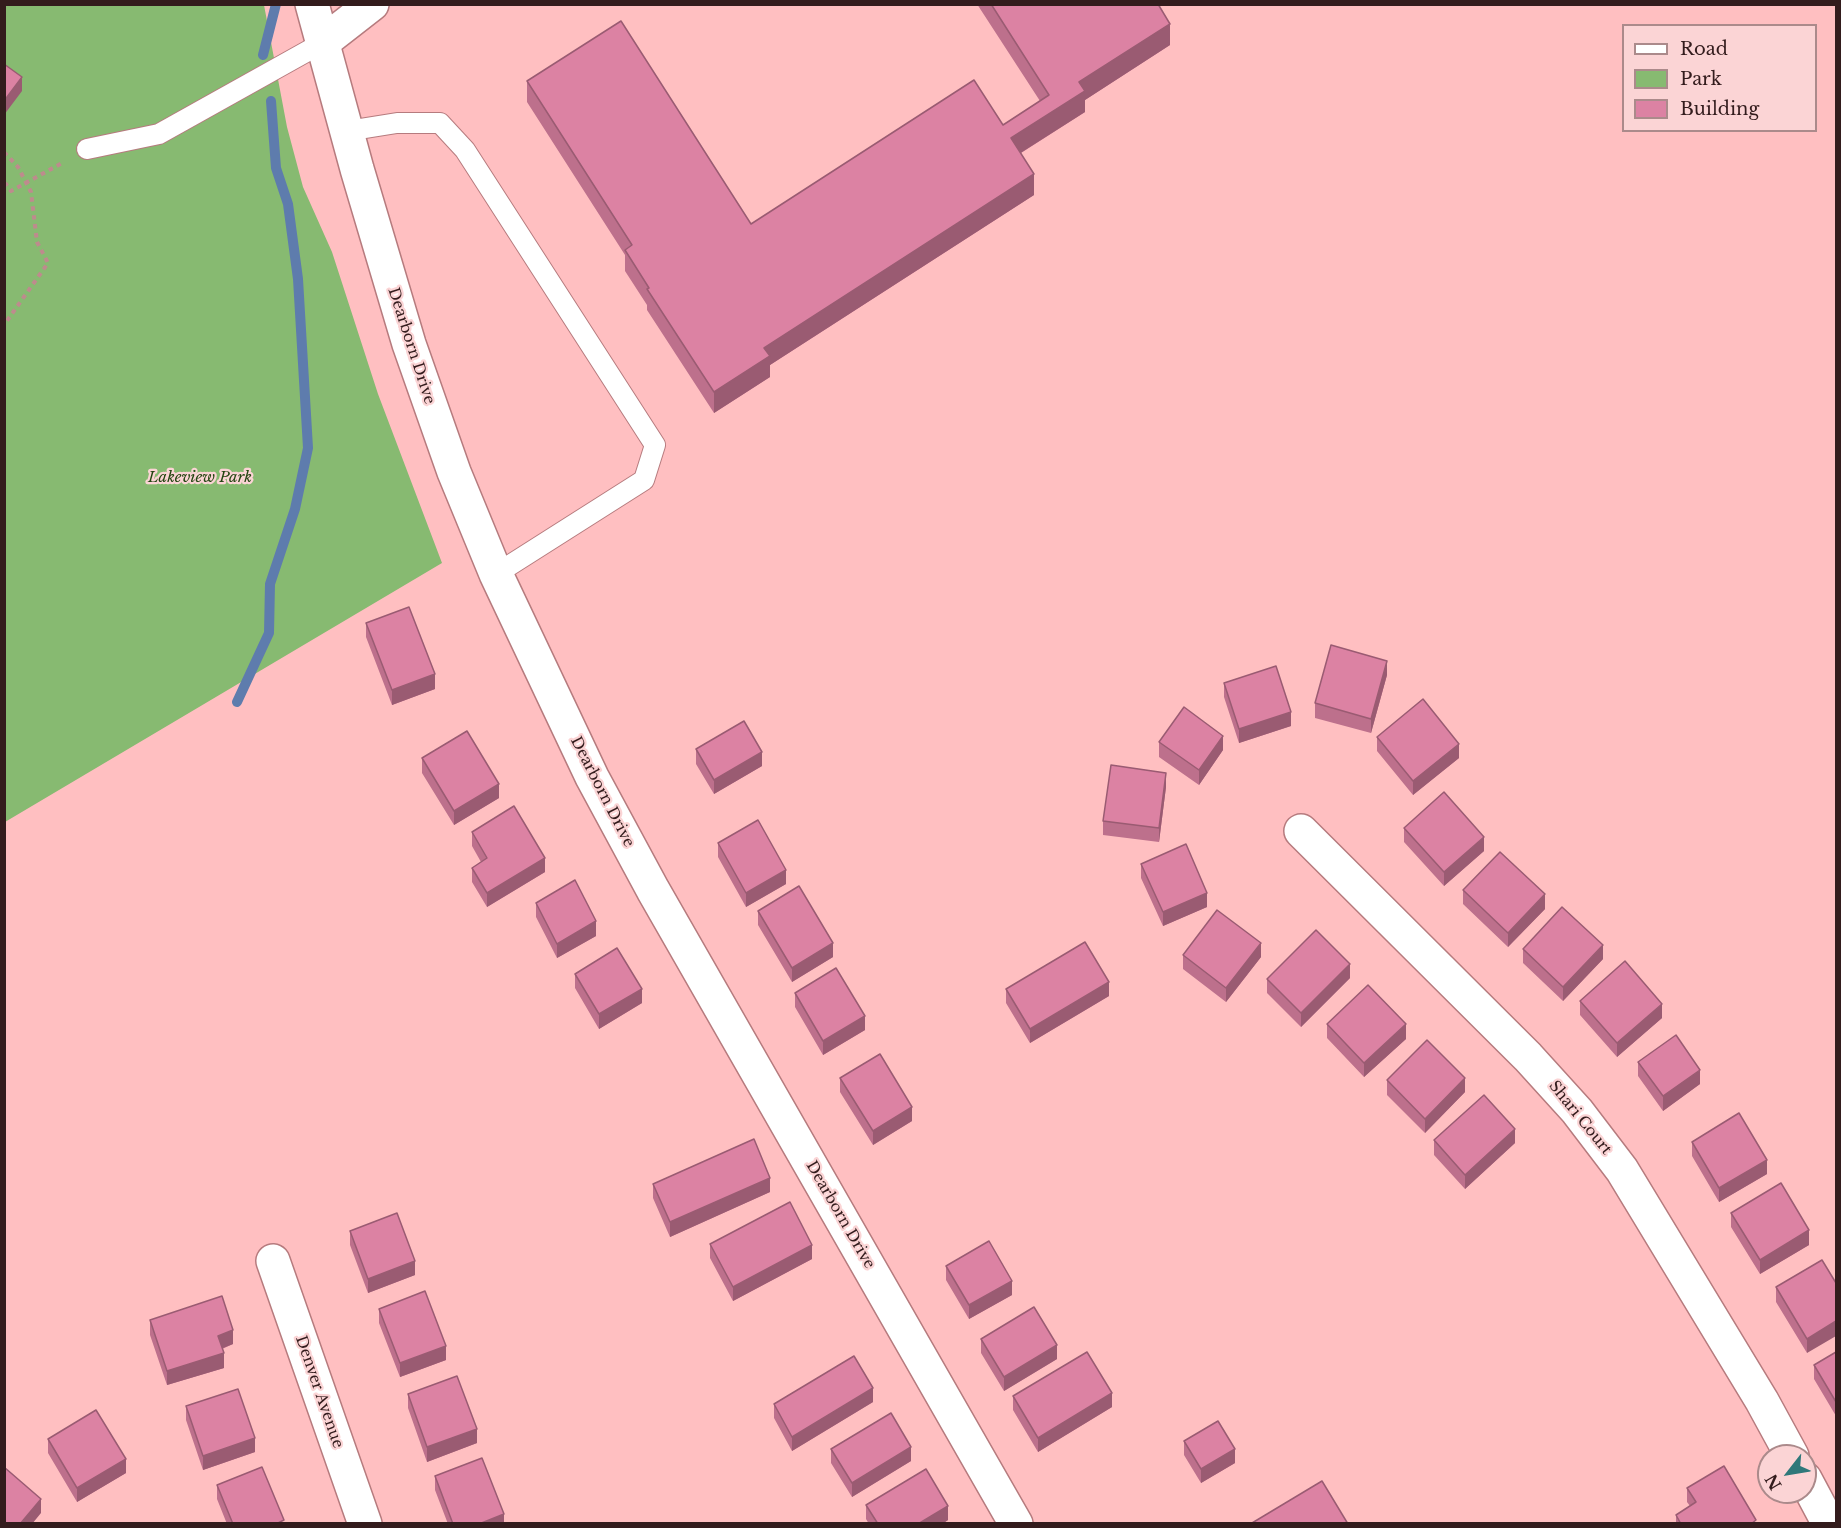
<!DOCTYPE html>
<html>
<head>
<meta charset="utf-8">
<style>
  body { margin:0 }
  #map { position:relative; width:1841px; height:1528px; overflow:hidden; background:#ffbfc1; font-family:"Libre Baskerville",serif }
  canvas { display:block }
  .frame { position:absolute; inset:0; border:6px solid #331c1d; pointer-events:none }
  .legend { position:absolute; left:1622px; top:24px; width:195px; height:108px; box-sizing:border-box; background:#fbd4d5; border:2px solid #ab8a8b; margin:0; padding:8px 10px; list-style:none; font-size:18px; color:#331c1d }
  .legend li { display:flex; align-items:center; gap:12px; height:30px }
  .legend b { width:30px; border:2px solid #ab8a8b }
  .north { position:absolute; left:1757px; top:1444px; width:60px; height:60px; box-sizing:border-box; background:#fbd4d5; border:2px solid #ab8a8b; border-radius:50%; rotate:239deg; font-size:16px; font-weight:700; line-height:24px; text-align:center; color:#331c1d }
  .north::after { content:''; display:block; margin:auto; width:21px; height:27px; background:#2f787a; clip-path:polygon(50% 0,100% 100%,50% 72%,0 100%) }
</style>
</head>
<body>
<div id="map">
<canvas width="1841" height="1528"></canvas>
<div class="frame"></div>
<ul class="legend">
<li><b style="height:8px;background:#fff"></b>Road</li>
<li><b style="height:16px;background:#87ba71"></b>Park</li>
<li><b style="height:16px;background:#dc82a3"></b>Building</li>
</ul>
<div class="north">N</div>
</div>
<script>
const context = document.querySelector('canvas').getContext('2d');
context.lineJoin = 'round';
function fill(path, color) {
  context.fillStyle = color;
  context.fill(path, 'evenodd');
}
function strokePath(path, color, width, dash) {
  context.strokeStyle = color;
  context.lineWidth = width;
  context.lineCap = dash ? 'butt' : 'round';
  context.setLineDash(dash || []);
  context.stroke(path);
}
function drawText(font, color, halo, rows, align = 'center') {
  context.font = font + ' "Libre Baskerville",serif';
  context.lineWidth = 4.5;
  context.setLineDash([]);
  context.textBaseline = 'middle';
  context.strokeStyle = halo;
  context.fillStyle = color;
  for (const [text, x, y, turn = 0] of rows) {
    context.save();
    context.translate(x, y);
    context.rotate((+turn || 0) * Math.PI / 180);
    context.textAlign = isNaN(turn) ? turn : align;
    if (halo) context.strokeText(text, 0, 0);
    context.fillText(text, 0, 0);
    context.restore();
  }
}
fill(new Path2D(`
  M5 5H264L287 127 303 187 332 252 378 394 442 563 5 822Z`), '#87ba71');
strokePath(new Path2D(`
  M263 55 276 4
  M237 702 269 633 270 584 295 509 308 448 298 279 288 204 276 168 271 101`), '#5e7cad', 10);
const service = new Path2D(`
  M347 131 397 123H440L465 150 655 445 644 480 496 574
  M87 149 159 134 322 43`);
const minor = new Path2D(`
  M322 43 372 4
  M1301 831 1528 1057 1577 1111 1622 1170 1762 1401 1792 1456
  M273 1261 365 1524
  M1805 1479 1829 1524`);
const tertiary = new Path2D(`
  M312 4 357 169 409 344 454 472 496 574 592 777 653 890 1016 1524`);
strokePath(service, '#b67b7e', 22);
strokePath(minor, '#b67b7e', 36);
strokePath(tertiary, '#b67b7e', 36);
strokePath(new Path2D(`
  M4 152 18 167 31 192 37 242 48 263 4 325
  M4 185 6 184 11 191 64 162`), '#be8b8d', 4, [4.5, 4.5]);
strokePath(service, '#fff', 20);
strokePath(minor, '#fff', 33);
strokePath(tertiary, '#fff', 33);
fill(new Path2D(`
  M977 4H1158L1170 45 1085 100V112L1021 153 1034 195 770 365V377L714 413 647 310V305L625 271V255L527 102V81L751 224 1003 125 1040 101Z
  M366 623 435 689 392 705 366 637Z
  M1387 675 1371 733 1315 718V703Z
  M1224 683 1291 726 1239 743 1224 697Z
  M1377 737 1459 758 1413 795 1377 751Z
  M1159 742 1223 750 1199 785 1159 757Z
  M696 749 762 766 714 794 696 764Z
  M422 758 499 798 454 825 422 773Z
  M1166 787 1159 842 1103 835V821Z
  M1404 828 1484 851 1444 886 1404 842Z
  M472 832 545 872 487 907 472 882V868L481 862 472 846Z
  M718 843 786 884 746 907 718 857Z
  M1141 864 1207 907 1163 926 1141 878Z
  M1463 890 1545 909 1508 947 1463 904Z
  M536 903 596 936 557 958 536 917Z
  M758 911 833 957 792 982 758 925Z
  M1523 949 1603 959 1563 1001 1523 963Z
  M1183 955 1261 957 1226 1002 1183 969Z
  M575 974 642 1003 599 1029 575 988Z
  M1350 978 1301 1027 1267 993V979Z
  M1006 989 1109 996 1030 1043 1006 1003Z
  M795 993 865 1030 823 1055 795 1007Z
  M1580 1001 1662 1018 1617 1057 1580 1015Z
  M1327 1024 1406 1039 1364 1077 1327 1038Z
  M1638 1062 1700 1084 1663 1111 1638 1076Z
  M840 1078 912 1121 873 1145 840 1092Z
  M1387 1080 1465 1092 1425 1133 1387 1095Z
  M1434 1140 1515 1143 1465 1189 1434 1155Z
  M1692 1142 1767 1174 1719 1202 1692 1156Z
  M653 1184 770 1192 670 1237 653 1198Z
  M1731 1213 1809 1245 1760 1274 1731 1227Z
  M350 1231 415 1275 368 1293 350 1245Z
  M710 1244 812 1259 733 1301 710 1258Z
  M1822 1260 1807 1353 1776 1302V1287Z
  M946 1266 1012 1295 969 1319 946 1280Z
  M379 1309 446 1360 400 1377 379 1323Z
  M150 1320 233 1344 222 1349 224 1368 167 1385 150 1335Z
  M981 1339 1057 1359 1004 1391 981 1353Z
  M1836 1352V1416L1814 1379V1365Z
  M408 1394 477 1443 427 1462 408 1408Z
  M1013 1396 1112 1407 1038 1452 1013 1410Z
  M873 1402 792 1451 774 1418V1404Z
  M186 1406 255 1452 203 1470 186 1420Z
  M48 1439 126 1473 77 1502 48 1453Z
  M1184 1441 1235 1463 1201 1483 1184 1455Z
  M831 1449 911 1461 852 1497 831 1463Z
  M435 1476 504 1524H448L435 1490Z
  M217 1485 284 1524H227L217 1499Z
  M1687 1488 1756 1524H1676V1515L1690 1506 1687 1502Z
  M866 1505 948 1520 942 1524H869L866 1519Z`), '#bd708c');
fill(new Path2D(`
  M1170 24V45L1085 100V112L1011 159V138L1079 82Z
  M22 77V91L4 115V101Z
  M1034 174V195L770 365V377L714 413V392L764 348Z
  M1387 661V675L1371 733V719Z
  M435 674V689L392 705V690Z
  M1291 712V726L1239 743V729Z
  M1223 736V750L1199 785V770Z
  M1459 744V758L1413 795V781Z
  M762 752V766L714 794V780Z
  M1166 773V787L1159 842V828Z
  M499 784V798L454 825V811Z
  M1484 837V851L1444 886V872Z
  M545 858V872L487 907V893Z
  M786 870V884L746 907V893Z
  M1207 893V907L1163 926V912Z
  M1545 894V909L1508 947V933Z
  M596 921V936L557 958V944Z
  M833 943V957L792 982V968Z
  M1261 943V957L1226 1002V988Z
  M1603 945V959L1563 1001V987Z
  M1350 964V978L1301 1027V1013Z
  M1109 982V996L1030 1043V1029Z
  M642 989V1003L599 1029V1014Z
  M1662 1004V1018L1617 1057V1043Z
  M865 1016V1030L823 1055V1041Z
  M1406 1024V1039L1364 1077V1063Z
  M1700 1070V1084L1663 1111V1096Z
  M1465 1078V1092L1425 1133V1119Z
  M912 1107V1121L873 1145V1131Z
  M1515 1129V1143L1465 1189V1175Z
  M1767 1160V1174L1719 1202V1188Z
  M770 1178V1192L670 1237V1222Z
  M1809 1230V1245L1760 1274V1260Z
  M812 1245V1259L733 1301V1287Z
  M415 1261V1275L368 1293V1279Z
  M1012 1281V1295L969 1319V1305Z
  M1836 1321V1336L1807 1353V1339Z
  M233 1330V1344L218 1350V1336Z
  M1057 1345V1359L1004 1391V1377Z
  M446 1346V1360L400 1377V1363Z
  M224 1353V1368L167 1385V1371Z
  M873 1388V1402L792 1451V1437Z
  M1112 1393V1407L1038 1452V1438Z
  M477 1429V1443L427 1462V1447Z
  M255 1438V1452L203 1470V1456Z
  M911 1447V1461L852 1497V1483Z
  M1235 1449V1463L1201 1483V1469Z
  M126 1459V1473L77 1502V1488Z
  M41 1499V1513L32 1524H20Z
  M948 1506V1520L942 1524H918Z
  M504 1514V1524H479Z`), '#9a5b72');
const building = new Path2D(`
  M991 4H1158L1170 24 1079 82 1085 91 1011 138 1034 174 764 348 770 356 714 392 647 289 649 288 625 250 632 245 527 81 621 21 751 224 974 80 1003 125 1049 95Z
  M4 64 22 77 4 101Z
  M409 607 435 674 392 690 366 623Z
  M1331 645 1387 661 1371 719 1315 703Z
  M1276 666 1291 712 1239 729 1224 683Z
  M1423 699 1459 744 1413 781 1377 737Z
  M1184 707 1223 736 1199 770 1159 742Z
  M744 721 762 752 714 780 696 749Z
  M467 731 499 784 454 811 422 758Z
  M1111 765 1166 773 1159 828 1103 821Z
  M1444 792 1484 837 1444 872 1404 828Z
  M514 806 545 858 487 893 472 868 487 858 472 832Z
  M758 820 786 870 746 893 718 843Z
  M1186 844 1207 893 1163 912 1141 864Z
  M1500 852 1545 894 1508 933 1463 890Z
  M575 880 596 921 557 944 536 903Z
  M799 886 833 943 792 968 758 911Z
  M1562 907 1603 945 1563 987 1523 949Z
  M1217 910 1261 943 1226 988 1183 955Z
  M1316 930 1350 964 1301 1013 1267 979Z
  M1085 942 1109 982 1030 1029 1006 989Z
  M617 948 642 989 599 1014 575 974Z
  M1625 961 1662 1004 1617 1043 1580 1001Z
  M836 968 865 1016 823 1041 795 993Z
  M1368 985 1406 1024 1364 1063 1327 1024Z
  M1676 1035 1700 1070 1663 1096 1638 1062Z
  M1427 1040 1465 1078 1425 1119 1387 1080Z
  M880 1054 912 1107 873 1131 840 1078Z
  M1484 1095 1515 1129 1465 1175 1434 1140Z
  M1739 1113 1767 1160 1719 1188 1692 1142Z
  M754 1139 770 1178 670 1222 653 1184Z
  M1781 1183 1809 1230 1760 1260 1731 1213Z
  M790 1202 812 1245 733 1287 710 1244Z
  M397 1213 415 1261 368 1279 350 1231Z
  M989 1241 1012 1281 969 1305 946 1266Z
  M1822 1260 1836 1283V1321L1807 1339 1776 1287Z
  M425 1291 446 1346 400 1363 379 1309Z
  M222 1296 233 1330 218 1336 224 1353 167 1371 150 1320Z
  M1034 1307 1057 1345 1004 1377 981 1339Z
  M1087 1352 1112 1393 1038 1438 1013 1396Z
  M1836 1352V1402L1814 1365Z
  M854 1356 873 1388 792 1437 774 1404Z
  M457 1376 477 1429 427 1447 408 1394Z
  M238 1389 255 1438 203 1456 186 1406Z
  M96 1410 126 1459 77 1488 48 1439Z
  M891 1413 911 1447 852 1483 831 1449Z
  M1218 1421 1235 1449 1201 1469 1184 1441Z
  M482 1458 504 1514 479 1524H453L435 1476Z
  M1724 1466 1756 1520 1751 1524H1681L1676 1515 1696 1502 1687 1488Z
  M4 1467 41 1499 20 1524H4Z
  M262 1467 284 1520 276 1524H233L217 1485Z
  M926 1469 948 1506 918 1524H878L866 1505Z
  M1322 1481 1348 1524H1252V1523Z`);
fill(building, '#dc82a3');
strokePath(building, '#9a5b72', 1.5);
drawText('15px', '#331c1d', '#fbd4d5', [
  ["Dearborn Drive",411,346,72],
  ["Dearborn Drive",602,792,63],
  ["Shari Court",1580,1118,51],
  ["Dearborn Drive",840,1215,60],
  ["Denver Avenue",319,1392,71]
]);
drawText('italic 15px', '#234511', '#fbd4d5', [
  ["Lakeview Park",200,478]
]);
</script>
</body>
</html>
